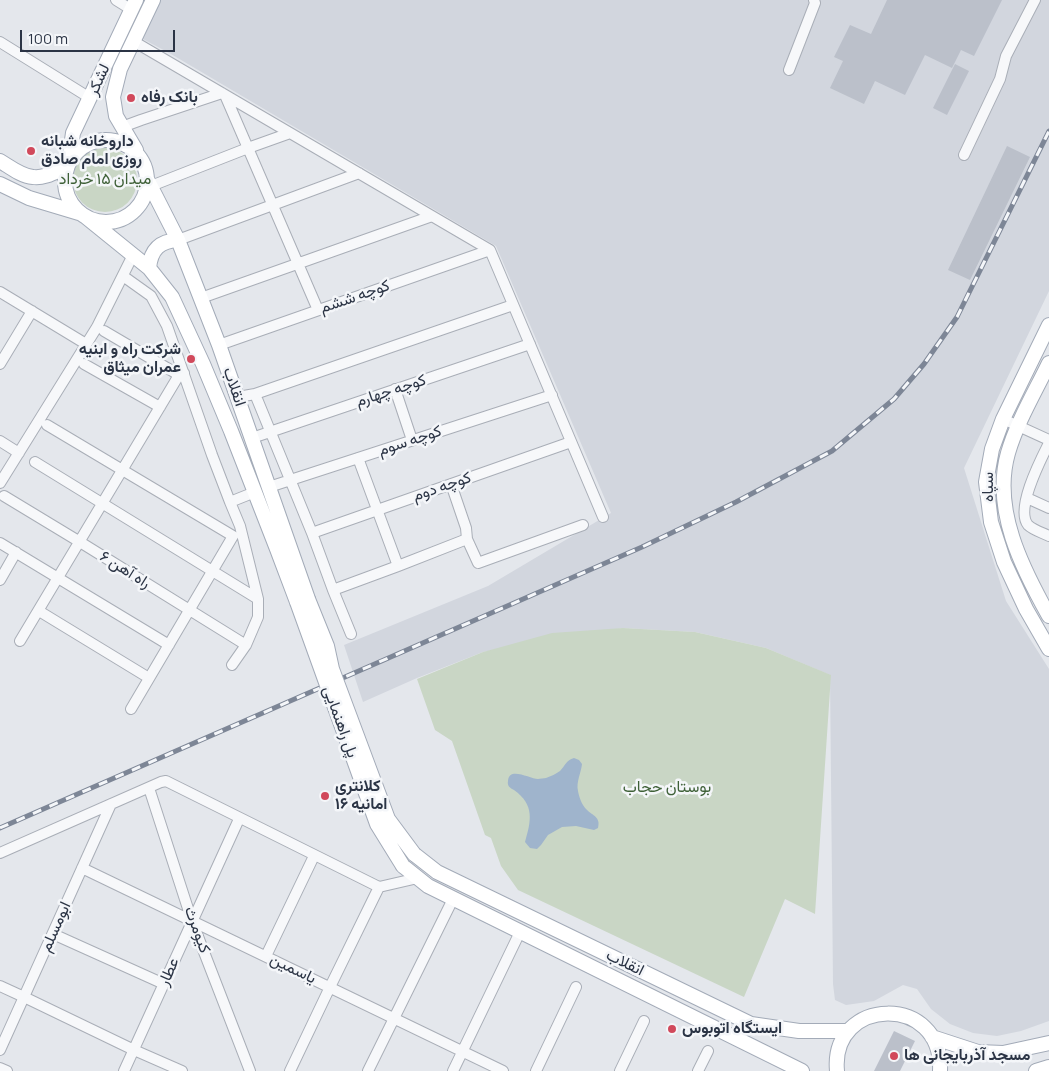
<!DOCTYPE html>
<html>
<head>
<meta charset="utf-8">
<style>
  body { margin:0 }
  #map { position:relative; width:1049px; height:1071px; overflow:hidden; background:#e4e7ec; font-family:Manrope,sans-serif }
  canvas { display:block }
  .scale { position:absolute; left:20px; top:30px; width:155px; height:22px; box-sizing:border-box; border:2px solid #2b3445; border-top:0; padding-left:6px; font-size:15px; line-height:18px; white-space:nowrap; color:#2b3445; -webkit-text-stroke:4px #f4f6f9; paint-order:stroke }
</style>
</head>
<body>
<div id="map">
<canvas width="1049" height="1071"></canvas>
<div class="scale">100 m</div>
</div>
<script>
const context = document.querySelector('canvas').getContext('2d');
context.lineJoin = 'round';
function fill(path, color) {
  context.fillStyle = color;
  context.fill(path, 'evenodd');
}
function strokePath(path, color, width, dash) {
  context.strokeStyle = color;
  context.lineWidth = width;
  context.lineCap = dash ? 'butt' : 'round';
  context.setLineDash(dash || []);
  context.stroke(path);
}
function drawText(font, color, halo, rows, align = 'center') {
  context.font = font + ' Manrope,Vazirmatn,sans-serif';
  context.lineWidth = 5;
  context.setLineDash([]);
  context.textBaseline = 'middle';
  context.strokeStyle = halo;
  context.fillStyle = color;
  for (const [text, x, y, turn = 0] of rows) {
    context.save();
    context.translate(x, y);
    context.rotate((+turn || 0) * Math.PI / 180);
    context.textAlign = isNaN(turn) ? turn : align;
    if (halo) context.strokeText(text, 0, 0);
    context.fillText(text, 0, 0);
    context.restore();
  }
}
fill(new Path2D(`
  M159 0H1049V291L964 468 1006 601 1049 669V1021L1021 1031 997 1036 973 1033 950 1024 931 1009 917 989 903 985 874 1001 846 1005 835 1000 833 984 830 675 766 648 695 632 623 628 483 652 417 678 363 702 344 645 488 586 611 513 496 246 171 54 141 38Z`), '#d2d6de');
fill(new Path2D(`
  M73 180a32 32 0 1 1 64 0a32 32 0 1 1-64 0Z
  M623 628 695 632 766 648 831 675 815 914 785 899 744 997 518 890 501 866 491 838 485 835 452 741 435 730 417 679 483 652 552 633Z`), '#c9d6c5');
fill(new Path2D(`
  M574 758 579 760 582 764C581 773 576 782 578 791 579 797 582 805 586 809 593 816 601 817 598 828L594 830 576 826 562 827 548 835 541 845 537 849 530 848 525 842C531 821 535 805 514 790 510 788 507 786 508 781 509 766 530 779 538 779 540 779 544 778 546 778 551 776 556 774 560 771 565 766 566 760 574 758Z`), '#9fb4cc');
fill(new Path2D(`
  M887 0H1002L974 56 961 50 952 68 925 55 905 95 875 81 864 104 830 88 843 61 834 57 850 25 871 34Z
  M955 64 969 71 947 115 933 108Z
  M1007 146 1030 157 970 280 948 270Z
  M894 1031 915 1041 900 1071H874Z`), '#bbc0ca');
const minor = new Path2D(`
  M116 0 132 10
  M133 41 490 250 603 517
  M0 42 90 98
  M789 70 815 3 814 0
  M225 95 318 310
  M122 127 141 120 222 93
  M964 155 1000 79 1006 56 1035 0
  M151 186 248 148 290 133
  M178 240 359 173
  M123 276 151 296 167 326 212 455 230 502 255 492
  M0 292 86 344
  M201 298 432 216
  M104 331 179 375
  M219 345 490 250
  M0 364 32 311
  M84 364 160 407
  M395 389 412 440
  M255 394 513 305
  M238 397 255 394 312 533 333 590 351 634
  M1003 419 1049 440
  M47 425 233 536 131 709
  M252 438 530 344
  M0 441 19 453
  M1049 443C1041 459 1015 509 1028 525 1033 530 1043 533 1049 536
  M358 458 398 566
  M35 462 258 599
  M0 483 97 327 133 255
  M451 484 466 528 467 539 478 563 583 525
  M269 487 552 395
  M4 496 80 542 246 645
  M1027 498 1049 508
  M230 502 240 526 258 599V617L246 645 232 665
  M312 533 571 442
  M0 543 169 645
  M0 580 16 552
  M333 590 398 566 467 539
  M39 611 149 678
  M20 641 179 375 184 373
  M149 788 192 921 250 1071
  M0 853 161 782 166 781 379 887
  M82 868 503 1071
  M379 887 418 878
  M53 934 164 984
  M266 956 314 856
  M0 986 24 997 134 1050 182 1071
  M0 1050 111 804
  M0 1068 7 1071
  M124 1071 239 819
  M290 1071 330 987 379 887
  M368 1071 453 899
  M453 1071 520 932
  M536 1071 576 987
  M620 1071 644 1021
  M698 1071 708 1051`);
const major = new Path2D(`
  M65 181a41 41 0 1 1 82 0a41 41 0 1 1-82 0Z
  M136 150 116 116 113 97 120 69 153 0
  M0 161C10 167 21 176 33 177 44 179 57 171 67 167
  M69 161 73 133 136 0
  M147 179 178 240 219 345 308 599
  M0 184 29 198 79 213
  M86 217 149 268 172 297 203 364 231 431 277 549 297 602
  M149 268C151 249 160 241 178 240
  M1049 325 1003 419 992 449 986 482 991 522 1004 562 1026 609 1049 649
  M1049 363C1035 392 1017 422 1008 453 992 509 1022 568 1049 616
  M414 854 437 872 751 1024 799 1031H848
  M403 866 428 886 802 1071
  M932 1037 978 1052 1003 1053 1049 1043
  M837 1071C830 996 944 993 940 1071
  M1036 1071 1049 1067`);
strokePath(minor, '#a9aeb7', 12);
strokePath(major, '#a3abb8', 16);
strokePath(minor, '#f7f8fa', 10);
strokePath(major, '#fff', 14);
const rail = new Path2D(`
  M0 828 642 547 736 502 832 451 894 399 924 364 957 317 1049 131`);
strokePath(rail, '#7d8696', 5);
strokePath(rail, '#f4f6f9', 3, [9]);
const majorBridge = new Path2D(`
  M308 599 327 646 332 669 388 819 414 854
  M297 602 377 824 403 866`);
strokePath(majorBridge, '#a3abb8', 16, []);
strokePath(majorBridge, '#fff', 14);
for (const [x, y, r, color] of [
  [131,98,5,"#d1495b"],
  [31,151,5,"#d1495b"],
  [191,359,5,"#d1495b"],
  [325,796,5,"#d1495b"],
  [672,1029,5,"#d1495b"],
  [894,1056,5,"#d1495b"]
]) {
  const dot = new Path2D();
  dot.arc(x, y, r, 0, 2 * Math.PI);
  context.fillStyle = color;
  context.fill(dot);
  strokePath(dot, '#f4f6f9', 2);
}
drawText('16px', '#2b3445', '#f4f6f9', [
  ["لشکر",99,80,-65],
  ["کوچه ششم",355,297,-19],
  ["انقلاب",234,387,71],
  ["کوچه چهارم",391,391,-18],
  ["کوچه سوم",410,441,-18],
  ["کوچه دوم",442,487,-19],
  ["سپاه",989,487,-90],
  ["راه آهن ۶",125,570,32],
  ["پل راهنمایی",340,722,70],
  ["ابومسلم",56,927,-66],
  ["کیومرث",197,930,70],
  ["انقلاب",625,963,26],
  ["یاسمین",293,969,26],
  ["عطار",169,972,-66]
]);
drawText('bold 16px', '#2b3445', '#f4f6f9', [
  ["بانک رفاه",141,98],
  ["داروخانه شبانه",41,142],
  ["روزی امام صادق",41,160],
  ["شرکت راه و ابنیه",181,350,"right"],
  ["عمران میثاق",181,368,"right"],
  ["کلانتری",335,787],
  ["۱۶ امانیه",335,805],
  ["ایستگاه اتوبوس",682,1029],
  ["مسجد آذربایجانی ها",904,1056]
], 'left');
drawText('16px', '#3f6138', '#f4f6f9', [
  ["میدان ۱۵ خرداد",105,180],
  ["بوستان حجاب",667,788]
]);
</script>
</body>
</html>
